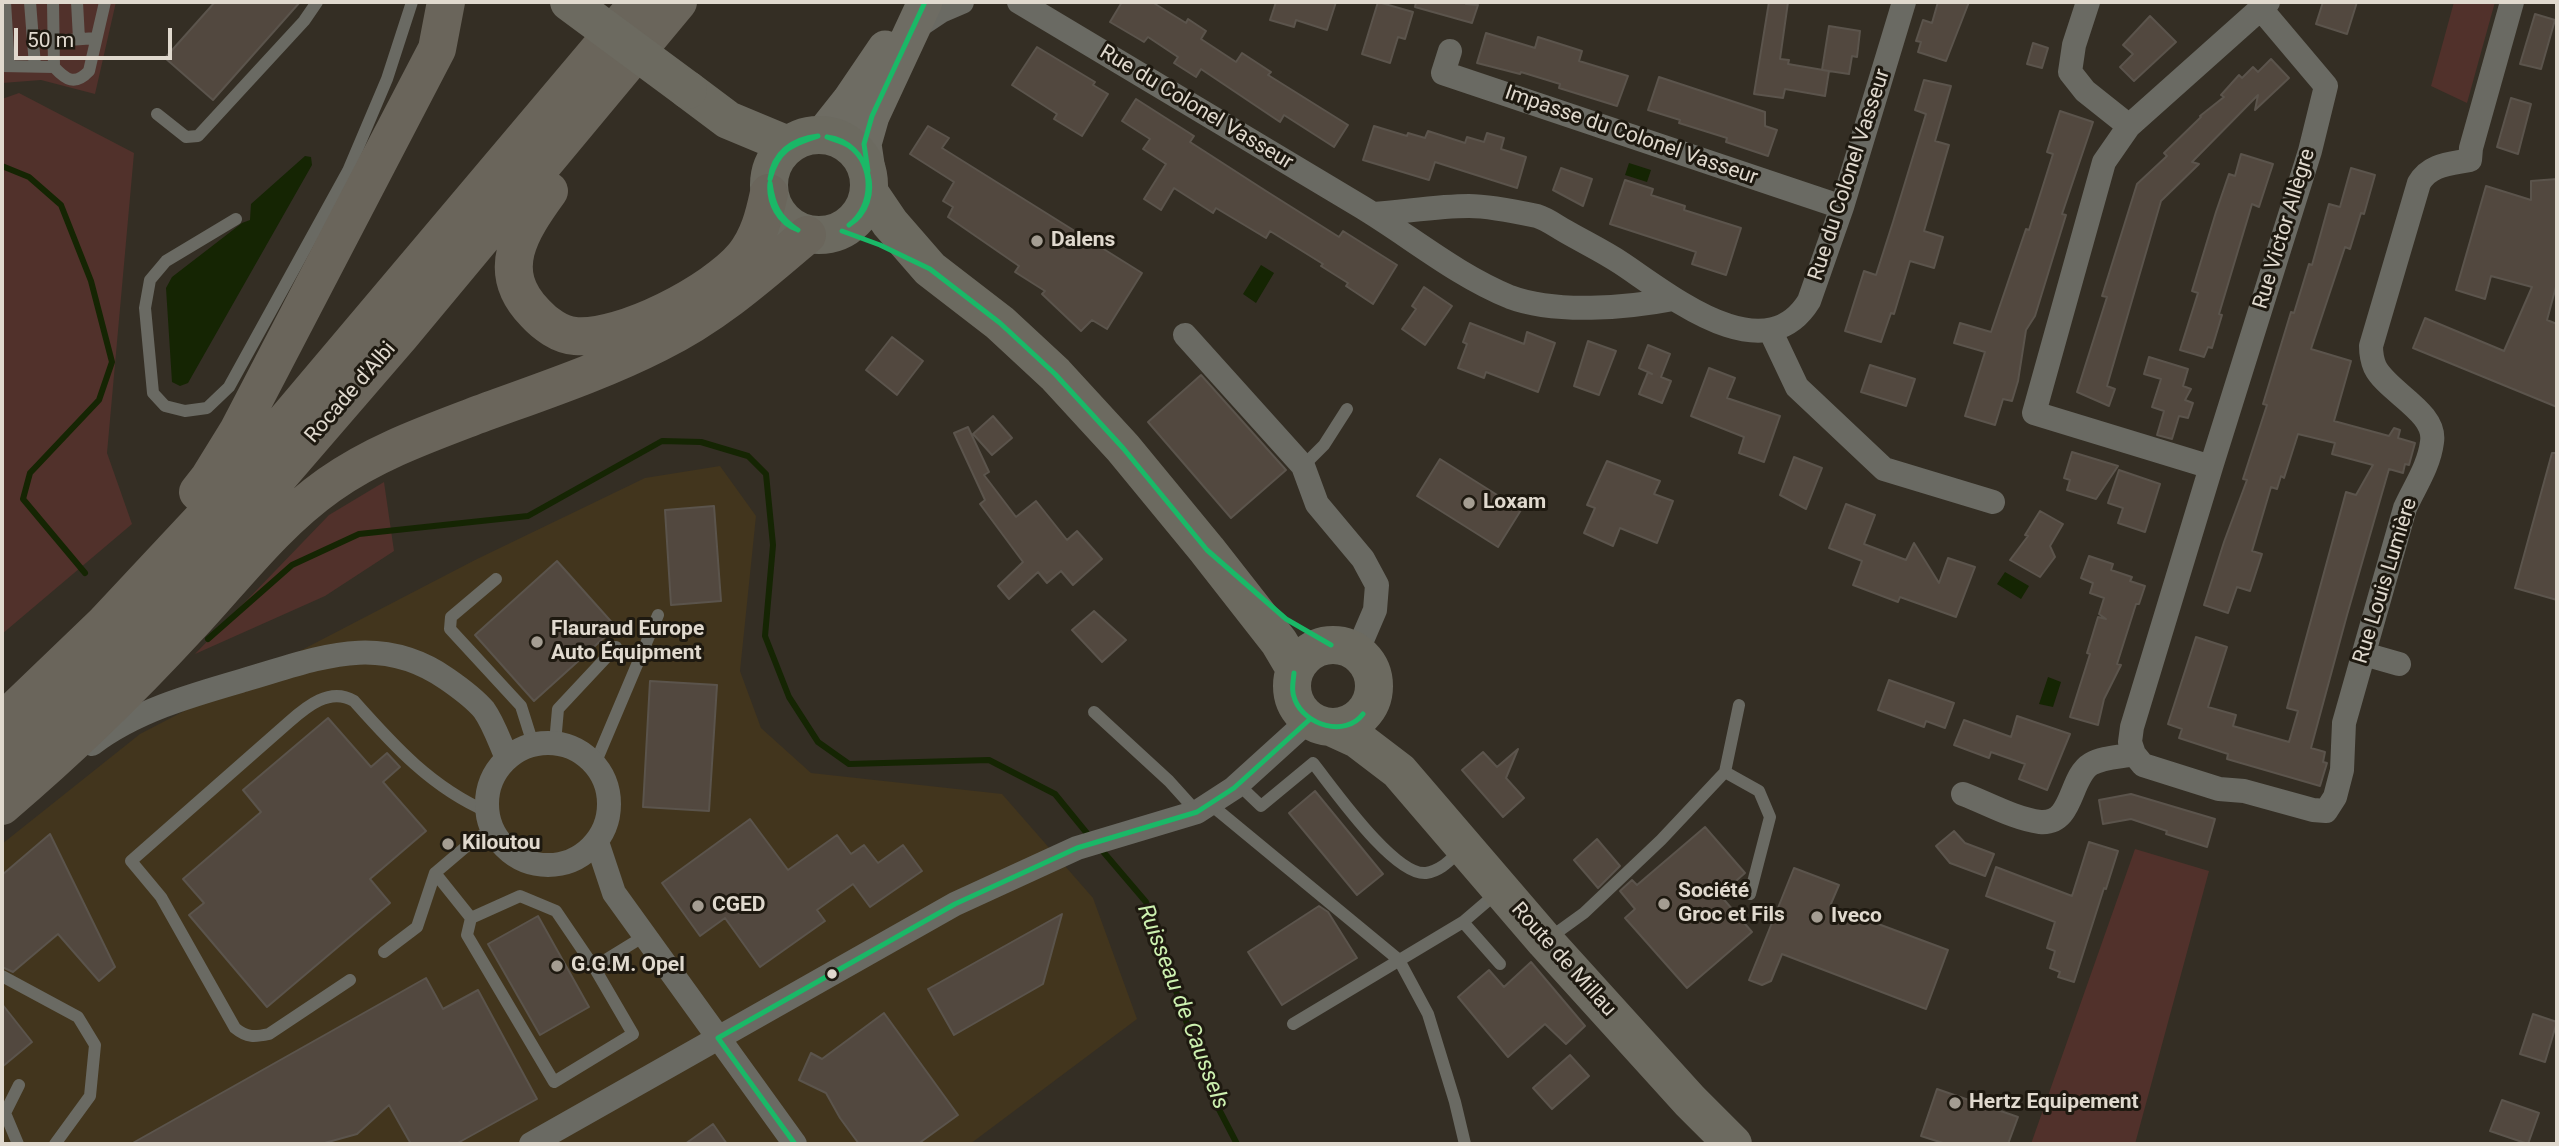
<!DOCTYPE html>
<html>
<head>
<meta charset="utf-8">
<style>
  body { margin:0 }
  #map { position:relative; width:2559px; height:1146px; overflow:hidden; background:#342e24; font-family:Roboto,sans-serif }
  canvas { display:block }
  .frame { position:absolute; inset:0; border:4px solid #e0d9ce; pointer-events:none }
  .scale { position:absolute; left:14px; top:28px; width:158px; height:32px; box-sizing:border-box; border:4px solid #e0d9ce; border-top:0; padding-left:9px; font-size:21px; line-height:24px; white-space:nowrap; color:#e0d9ce; -webkit-text-stroke:5px #1e1910; paint-order:stroke }
</style>
</head>
<body>
<div id="map">
<canvas width="2559" height="1146"></canvas>
<div class="frame"></div>
<div class="scale">50 m</div>
</div>
<script>
const context = document.querySelector('canvas').getContext('2d');
context.lineJoin = 'round';
function fill(path, color) {
  context.fillStyle = color;
  context.fill(path, 'evenodd');
}
function strokePath(path, color, width, dash) {
  context.strokeStyle = color;
  context.lineWidth = width;
  context.lineCap = dash ? 'butt' : 'round';
  context.setLineDash(dash || []);
  context.stroke(path);
}
function drawText(font, color, halo, rows, align = 'center') {
  context.font = font + ' Roboto,sans-serif';
  context.lineWidth = 6;
  context.setLineDash([]);
  context.textBaseline = 'middle';
  context.strokeStyle = halo;
  context.fillStyle = color;
  for (const [text, x, y, turn = 0] of rows) {
    context.save();
    context.translate(x, y);
    context.rotate((+turn || 0) * Math.PI / 180);
    context.textAlign = isNaN(turn) ? turn : align;
    if (halo) context.strokeText(text, 0, 0);
    context.fillText(text, 0, 0);
    context.restore();
  }
}
fill(new Path2D(`
  M720 466 756 516 740 671 761 728 811 773 1002 794 1093 898 1137 1019 970 1144H2V844L140 734 475 560 645 478Z`), '#42351d');
fill(new Path2D(`
  M2 2H116L95 94 41 80 2 83Z
  M2454 2H2495L2467 103 2431 86Z
  M19 93 134 153 107 453 132 524 2 634V99Z
  M384 482 394 551 325 596 195 654 329 515Z
  M2135 849 2209 871 2135 1144H2031Z`), '#51312b');
fill(new Path2D(`
  M305 156 311 157 312 165 188 383 180 386 172 382 166 288 172 277 242 223 250 220 251 204Z
  M1629 163 1651 170 1647 182 1625 175Z
  M1261 265 1274 273 1256 303 1243 294Z
  M2005 572 2029 586 2021 599 1997 584Z
  M2048 677 2061 682 2053 707 2039 704Z`), '#152503');
strokePath(new Path2D(`
  M2 166 29 177 61 205 91 281 112 362 99 400 30 473 23 499 85 573
  M208 639 292 565 359 534 528 516 662 441 701 442 748 456 766 474 773 545 765 636 789 697 818 742 849 764 989 760 1055 794 1090 837
  M1100 848 1146 902 1210 1092 1237 1144`), '#152503', 6);
const building = new Path2D(`
  M215 2H300L213 100 165 58Z
  M1122 2H1152L1186 23 1188 19 1206 31 1201 39 1236 62 1242 53 1271 72 1268 75 1348 125 1334 147 1284 115 1280 122 1201 69 1196 77 1174 63 1178 57 1148 37 1144 42 1110 22Z
  M1276 2H1336L1327 30 1296 20 1294 27 1270 20Z
  M1378 2 1413 12 1405 39 1398 37 1390 63 1362 54Z
  M1416 2H1467L1466 4 1478 5 1472 23 1415 7Z
  M1769 2H1788L1780 59 1789 60 1788 64 1829 71 1825 96 1785 89 1783 98 1754 94Z
  M1938 2H1969L1946 61 1918 52 1921 42 1916 41 1923 20 1932 23Z
  M2323 2H2357L2347 34 2316 24Z
  M2535 14 2555 20 2541 69 2520 64Z
  M2150 16 2176 42 2134 81 2120 67 2133 54 2123 45Z
  M1829 26 1860 31 1857 57 1852 56 1849 74 1822 70Z
  M1486 33 1535 48 1538 37 1582 51 1579 61 1628 76 1617 106 1559 88 1560 84 1521 72 1520 74 1477 63Z
  M2033 43 2048 48 2042 68 2027 64Z
  M1037 47 1095 82 1093 85 1108 94 1082 136 1054 119 1057 114 1012 85Z
  M2271 59 2289 78 2255 110 2258 95 2192 162 2199 164 2161 201 2107 386 2115 389 2109 406 2077 392 2107 297 2102 296 2137 184 2167 156 2164 153 2201 117 2200 116 2224 97 2221 95 2239 75 2242 78 2253 67 2258 72Z
  M1659 77 1765 112V126L1777 130 1768 156 1726 142 1727 138 1679 123 1680 120 1648 110Z
  M1924 80 1951 86 1935 141 1949 145 1924 231 1943 237 1934 268 1910 261 1894 314 1891 313 1881 342 1845 331 1864 271 1876 275 1893 222 1926 114 1915 110Z
  M2511 98 2531 104 2518 154 2497 147Z
  M1136 99 1194 136 1190 142 1266 191 1339 237 1343 231 1397 265 1373 304 1346 286 1348 283 1321 266 1323 264 1270 231 1266 238 1216 208 1213 213 1174 188 1161 210 1144 199 1166 164 1143 149 1150 139 1122 121Z
  M2060 111 2093 122 2062 214 2066 215 2035 316 2026 330 2018 381 2012 401 2003 399 1995 425 1965 416 1985 352 1954 343 1960 323 1991 332 2026 229 2029 230 2053 154 2047 152Z
  M928 126 949 138 942 148 1142 273 1107 329 1092 320 1081 331 1042 294 1045 291 1015 272 1019 266 948 217 953 207 943 201 954 182 910 154Z
  M1374 126 1407 136 1408 133 1425 138 1428 131 1465 143 1467 137 1484 142 1487 133 1504 138 1501 149 1526 157 1517 188 1435 162 1429 180 1363 160Z
  M2241 154 2273 164 2259 207 2252 204 2219 314 2222 315 2212 348 2208 347 2204 357 2180 350 2198 293 2192 291 2216 212 2229 174 2235 176Z
  M1561 168 1592 179 1583 206 1553 190Z
  M2351 168 2375 175 2364 214 2361 213 2350 249 2345 247 2311 349 2351 361 2334 421 2389 436 2394 428 2400 430 2398 438 2415 443 2409 465 2405 464 2403 473 2389 469 2347 615 2311 748 2325 752 2323 762 2327 763 2320 786 2227 759 2228 754 2179 738 2182 729 2168 724 2196 637 2227 647 2208 707 2236 715 2233 726 2289 742 2298 711 2287 708 2346 492 2356 495 2373 465 2332 454 2335 443 2298 434 2284 478 2281 476 2277 489 2271 487 2252 551 2262 554 2250 591 2237 587 2228 613 2204 605 2224 542 2247 480 2243 479 2267 405 2263 404 2291 312 2294 313 2309 264 2312 265 2329 204 2340 207Z
  M2557 179V283L2547 320 2557 324V407L2413 348 2425 318 2504 351 2532 287 2491 276 2485 299 2456 290 2486 186 2531 200V181Z
  M1625 180 1653 189 1651 195 1685 206 1684 210 1741 228 1726 275 1692 264 1696 252 1610 224Z
  M1424 287 1452 306 1425 345 1402 329 1416 309 1412 306Z
  M1470 323 1524 344 1527 332 1555 343 1538 392 1486 372 1484 378 1458 368 1467 344 1463 342Z
  M892 337 923 361 897 395 866 370Z
  M1588 341 1616 351 1599 395 1574 386Z
  M1648 345 1670 354 1661 377 1671 381 1662 403 1639 394 1648 372 1652 374 1639 368Z
  M2149 357 2188 369 2183 386 2191 389 2185 400 2193 403 2188 418 2179 416 2172 439 2157 435 2164 411 2152 407 2161 379 2144 374Z
  M1870 365 1915 379 1906 406 1861 392Z
  M1709 368 1735 378 1727 398 1780 416 1764 462 1739 453 1744 437 1691 416Z
  M1201 375 1286 470 1231 518 1148 422Z
  M993 416 1012 438 992 455 973 434Z
  M968 427 989 472 984 475 1016 517 1036 501 1067 540 1077 531 1102 559 1073 585 1061 571 1047 583 1038 572 1009 599 998 586 1023 562 980 504 985 500 954 433Z
  M2072 452 2118 466 2096 499 2067 490 2070 480 2064 478Z
  M2552 453H2557V600L2515 588Z
  M1794 457 1822 468 1806 509 1780 495Z
  M1440 459 1521 510 1498 547 1417 496Z
  M1607 461 1660 481 1654 494 1673 501 1657 543 1620 528 1613 546 1584 533 1595 508 1587 505Z
  M2119 470 2160 484 2145 532 2118 523 2123 508 2108 503Z
  M1846 504 1875 515 1864 544 1906 560 1914 543 1939 583 1948 558 1975 567 1956 617 1900 597 1898 602 1853 585 1862 561 1829 548Z
  M714 506 721 601 671 605 665 510Z
  M2040 511 2063 524 2050 546 2055 557 2040 577 2010 560 2028 536 2025 535Z
  M2089 556 2113 564 2111 570 2132 577 2130 581 2145 586 2139 604H2136L2117 664 2121 665 2104 699 2098 725 2070 717 2090 654 2087 653 2098 617 2106 619 2099 614 2104 598 2090 593 2093 583 2081 578Z
  M557 561 616 627 534 701 475 635Z
  M1094 611 1126 640 1102 662 1072 630Z
  M1889 680 1954 703 1945 728 1926 721 1924 727 1878 710Z
  M650 681 717 685 709 811 643 807Z
  M2017 716 2070 734 2047 790 2019 779 2025 764 1991 752 1989 758 1954 745 1964 720 2011 737Z
  M328 718 371 767 387 753 400 767 383 782 426 831 370 879 390 903 267 1007 189 915 204 903 183 879 261 812 243 790Z
  M1518 749 1506 778 1524 798 1503 817 1462 770 1483 752 1497 767Z
  M1315 791 1383 874 1357 895 1289 813Z
  M2131 794 2215 819 2207 847 2166 834 2167 831 2131 819 2103 824 2099 800Z
  M750 819 788 870 837 835 851 854 864 845 878 863 903 845 922 871 870 907 853 884 817 910 825 921 760 967 725 918 700 936 662 883Z
  M1705 827 1745 873 1720 895 1752 932 1687 988 1625 918 1635 909 1620 891 1632 880 1637 885Z
  M1954 831 1965 843 1994 854 1985 876 1950 863 1936 846Z
  M50 834 115 967 99 981 58 934 13 972 2 967V875Z
  M1597 839 1620 866 1598 888 1574 860Z
  M2089 842 2118 851 2106 889 2104 888 2074 982 2058 977 2060 972 2050 968 2055 951 2047 948 2055 922 1986 896 1996 867 2072 896Z
  M1794 868 1839 885 1830 906 1948 950 1926 1009 1782 954 1771 981 1762 985 1749 980Z
  M1319 906 1328 912 1357 958 1282 1005 1248 952Z
  M1062 914 1043 984 954 1035 928 989Z
  M538 916 589 1007 540 1035 488 944Z
  M1531 962 1585 1026 1566 1044 1545 1024 1508 1057 1458 997 1489 970 1504 987Z
  M426 978 443 1009 478 990 537 1099 456 1144H411L389 1105 357 1134 321 1144H131Z
  M2 1004 32 1042 2 1067Z
  M884 1013 958 1115 918 1144H859L840 1118 826 1093 799 1080 811 1053 822 1059Z
  M2533 1014 2557 1022 2545 1062 2520 1054Z
  M1570 1055 1589 1076 1552 1109 1533 1088Z
  M1937 1089 2018 1117 2008 1144H1946L1921 1136Z
  M2502 1100 2539 1113 2528 1144 2490 1131Z
  M713 1124 727 1144H685Z`);
fill(building, '#52483f');
strokePath(building, '#5b544c', 2);
strokePath(new Path2D(`
  M5 2 9 66
  M30 2 35 66
  M53 2 54 67
  M77 2 79 39
  M55 41 96 38
  M2 66 54 67C66 80 75 86 89 71L105 2
  M157 114 186 137 198 136 304 21 317 2
  M236 219 166 261 150 280 145 308 153 393 165 406 185 411 207 408 229 387 348 171 387 79 412 2
  M1303 466 1324 445 1347 409
  M496 579 451 617 450 629 521 706 533 744
  M1094 712 1169 781 1197 812
  M555 743 558 709 616 647
  M595 764 658 615
  M1725 772 1759 791 1770 817 1750 894
  M1238 784 1261 806 1313 763C1333 788 1394 876 1426 873 1441 871 1451 859 1461 850
  M1210 804 1399 960 1428 1014 1455 1102 1465 1144
  M435 873 471 918
  M1463 922 1500 964
  M1548 939 1584 913 1661 840 1725 772 1739 705
  M384 952 417 927 435 873 475 839 493 830
  M594 967 556 911 520 896 471 918 467 935 554 1082 633 1034 594 967 646 935
  M2 976 78 1017 95 1045 90 1096 55 1144
  M350 980 269 1034C255 1037 247 1038 235 1028L161 897 131 861 289 722C307 706 330 687 354 701 394 746 432 788 488 812
  M1293 1024 1463 922 1498 892
  M18 1144 5 1113 19 1085`), '#6a6a63', 12);
strokePath(new Path2D(`
  M1019 2C1133 70 1247 138 1360 206 1410 236 1456 275 1510 297 1555 314 1627 308 1673 299
  M2088 2 2074 45 2070 72 2085 91 2129 126
  M2261 9 2326 86 2310 151 2211 467 2034 413 2104 162 2129 126 2268 2
  M914 29 941 11 962 2
  M1450 51 1443 73 1842 207
  M1373 214C1404 212 1437 206 1469 206 1488 206 1518 212 1537 216 1547 219 1556 226 1565 231 1584 242 1603 251 1621 263 1668 294 1764 374 1809 301L1842 207 1904 2
  M1770 330 1797 387 1884 469 1993 502
  M1185 335 1303 466 1317 504 1363 559 1377 585 1375 610 1357 652
  M2211 467 2132 727 2130 742 2134 754 2143 765 2219 789 2244 791 2313 810 2326 811 2335 797 2342 770 2344 723 2405 508C2415 486 2429 466 2432 442 2437 412 2387 392 2375 367 2372 360 2371 353 2371 346L2419 183C2430 164 2450 164 2470 160L2471 148 2512 2
  M2364 654 2399 664
  M487 804a61 61 0 1 1 122 0a61 61 0 1 1-122 0Z
  M92 744C135 711 192 695 244 680 317 659 378 631 447 679 460 688 474 698 484 710 494 724 500 743 507 758
  M1963 794C1987 803 2015 819 2040 822 2074 825 2069 777 2091 764 2103 757 2121 757 2134 754
  M597 842 614 893 795 1144
  M531 1144 955 904 1077 848 1197 812 1234 788 1309 720`), '#6a6a63', 24);
strokePath(new Path2D(`
  M822 135 849 101 885 48
  M868 171 864 144 872 116 925 2`), '#6e6c63', 35);
strokePath(new Path2D(`
  M688 90 728 120 788 145
  M769 185a50 50 0 1 1 100 0a50 50 0 1 1-100 0Z
  M869 192 890 223 930 269 1000 323 1055 374 1123 448 1207 550 1279 642 1295 669
  M1292 686a41 41 0 1 1 82 0a41 41 0 1 1-82 0Z
  M1333 728 1357 739 1399 771 1545 941 1690 1101 1733 1144`), '#6c6a60', 38);
strokePath(new Path2D(`
  M549 191C520 231 494 271 535 313 545 324 560 335 575 336 622 340 714 292 744 256 759 237 764 216 769 193
  M198 492 209 478 238 431 437 49 446 2
  M2 722 104 624 206 515 639 2
  M2 765 102 673 155 620 401 335 678 2
  M2 806C68 750 130 690 188 627 234 578 274 524 329 485 373 454 422 436 472 417 534 394 599 373 658 343 714 316 760 275 807 235`), '#6a655b', 38);
strokePath(new Path2D(`
  M569 2 688 90`), '#6c6a60', 38);
strokePath(new Path2D(`
  M827 137C870 142 886 202 849 225
  M827 137C834 140 843 142 849 146 875 164 874 207 849 225
  M868 171 864 144 872 116 925 2
  M770 179C773 153 792 139 818 136
  M770 179C778 150 790 145 818 136
  M770 183C773 205 779 218 798 230
  M770 183C768 203 779 223 798 230
  M842 231 880 245 930 269 1000 323 1055 374 1123 448 1207 550 1286 619 1331 645
  M1294 673C1293 683 1291 691 1295 700 1305 725 1345 738 1363 714
  M718 1038 955 904 1077 848 1197 812 1234 788 1309 720
  M718 1038 795 1144`), '#1ab867', 5);
for (const [x, y, r, color] of [
  [1037,241,7,"#a49d92"],
  [1469,503,7,"#a49d92"],
  [537,642,7,"#a49d92"],
  [448,844,7,"#a49d92"],
  [1664,904,7,"#a49d92"],
  [698,906,7,"#a49d92"],
  [1817,917,7,"#a49d92"],
  [557,966,7,"#a49d92"],
  [832,974,6,"#e0d9ce"],
  [1955,1103,7,"#a49d92"]
]) {
  const dot = new Path2D();
  dot.arc(x, y, r, 0, 2 * Math.PI);
  context.fillStyle = color;
  context.fill(dot);
  strokePath(dot, '#1e1910', 2.5);
}
drawText('21px', '#e0d9ce', '#1e1910', [
  ["Rue du Colonel Vasseur",1196,108,31],
  ["Impasse du Colonel Vasseur",1631,136,19],
  ["Rue du Colonel Vasseur",1850,175,-72],
  ["Rue Victor Allègre",2285,229,-73],
  ["Rocade d'Albi",351,393,-49],
  ["Rue Louis Lumière",2386,581,-73],
  ["Route de Millau",1563,960,48]
]);
drawText('bold 21px', '#e0d9ce', '#1e1910', [
  ["Dalens",1051,241],
  ["Loxam",1483,503],
  ["Flauraud Europe",551,630],
  ["Auto Équipment",551,654],
  ["Kiloutou",462,844],
  ["Société",1678,892],
  ["Groc et Fils",1678,916],
  ["CGED",712,906],
  ["Iveco",1831,917],
  ["G.G.M. Opel",571,966],
  ["Hertz Equipement",1969,1103]
], 'left');
drawText('italic 23px', '#cdf1b0', '#1e1910', [
  ["Ruisseau de Caussels",1182,1007,69]
]);
</script>
</body>
</html>
